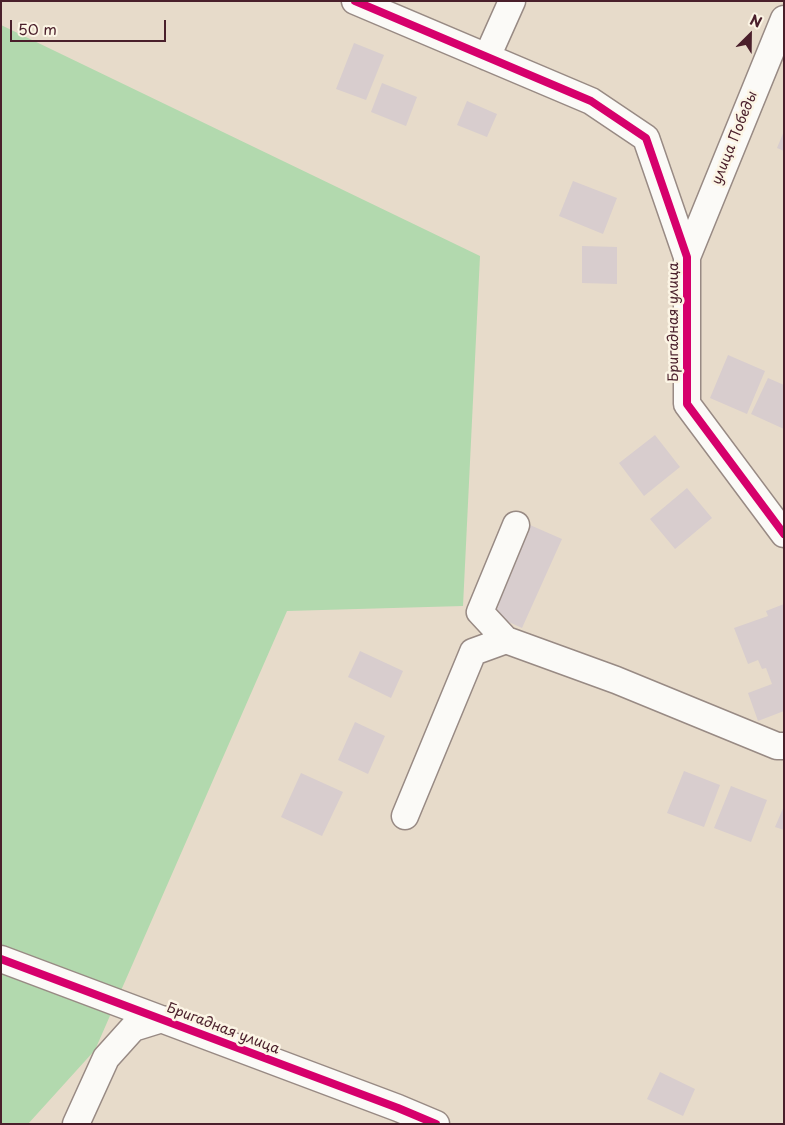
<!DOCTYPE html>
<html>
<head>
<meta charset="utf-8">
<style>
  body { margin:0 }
  #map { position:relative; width:785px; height:1125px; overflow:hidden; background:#e7dbca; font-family:"Playpen Sans",sans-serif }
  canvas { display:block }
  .frame { position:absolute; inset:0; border:2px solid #4a1f2b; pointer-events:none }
  .north { position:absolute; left:725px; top:10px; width:50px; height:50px; -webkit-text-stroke:4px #fcf5e5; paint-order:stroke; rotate:23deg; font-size:14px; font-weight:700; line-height:20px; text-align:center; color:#4a1f2b }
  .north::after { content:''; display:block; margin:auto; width:18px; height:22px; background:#4a1f2b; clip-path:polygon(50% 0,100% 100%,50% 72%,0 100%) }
  .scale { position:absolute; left:10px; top:20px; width:156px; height:22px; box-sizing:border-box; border:2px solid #4a1f2b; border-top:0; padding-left:6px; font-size:15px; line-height:18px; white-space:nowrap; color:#4a1f2b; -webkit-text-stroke:4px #fcf5e5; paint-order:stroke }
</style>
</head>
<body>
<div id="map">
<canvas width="785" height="1125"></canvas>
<div class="frame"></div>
<div class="north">N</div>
<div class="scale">50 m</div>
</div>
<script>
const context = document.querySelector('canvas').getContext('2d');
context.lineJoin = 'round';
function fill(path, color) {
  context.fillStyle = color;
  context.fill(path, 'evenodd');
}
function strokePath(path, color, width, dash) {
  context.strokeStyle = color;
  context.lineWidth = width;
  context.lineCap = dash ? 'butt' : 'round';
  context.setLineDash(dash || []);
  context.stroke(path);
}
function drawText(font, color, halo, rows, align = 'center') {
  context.font = font + ' "Playpen Sans",sans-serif';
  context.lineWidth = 5;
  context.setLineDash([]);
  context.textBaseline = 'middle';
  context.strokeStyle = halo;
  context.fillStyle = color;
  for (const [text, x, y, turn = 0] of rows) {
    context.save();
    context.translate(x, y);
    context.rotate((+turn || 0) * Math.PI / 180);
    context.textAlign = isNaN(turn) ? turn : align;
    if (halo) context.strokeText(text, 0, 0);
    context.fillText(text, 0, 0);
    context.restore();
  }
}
fill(new Path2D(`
  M1 25 480 256 463 606 287 611 95 1050 28 1124H1Z`), '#b2d9ae');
fill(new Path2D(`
  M354 43 384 55 366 100 336 89Z
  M382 83 417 97 406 126 371 112Z
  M467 101 497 114 487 137 457 125Z
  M784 131V151L777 148Z
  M573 181 617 198 603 234 559 216Z
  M582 246 617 247V284L582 283Z
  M728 355 765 371 747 414 710 398Z
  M768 378 784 385V429L751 414Z
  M655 435 680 467 644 496 619 463Z
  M687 488 712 518 675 549 650 519Z
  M530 525 562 539 522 628 491 614Z
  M784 604V711L758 721 748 693 772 684 766 668 762 669 758 660 748 664 734 628 768 616 766 611Z
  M360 651 403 671 391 698 348 677Z
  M355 722 385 736 368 774 338 760Z
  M684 771 720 785 704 827 667 813Z
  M301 773 343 792 322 836 281 817Z
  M731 786 767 800 751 842 714 828Z
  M784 806V830L775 827Z
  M660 1072 695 1089 683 1116 647 1099Z`), '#d8cdce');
const minor = new Path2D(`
  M355 1 591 101 646 138 687 257V404L784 534
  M487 57 512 1
  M687 257 784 19
  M506 640 480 612 516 525
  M405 816 473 652 506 640 616 680 777 746H784
  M1 959 398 1108 436 1124
  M76 1124 106 1058 133 1028 162 1019`);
strokePath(minor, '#988a84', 29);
strokePath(minor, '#fbfaf7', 26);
strokePath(new Path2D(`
  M355 1 591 101 646 138 687 257V404L784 534
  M1 959 398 1108 436 1124`), '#d6006c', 8);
drawText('14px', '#4a1f2b', '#fcf5e5', [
  ["улица Победы",735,138,-68],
  ["Бригадная улица",674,322,-90],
  ["Бригадная улица",223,1029,21]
]);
</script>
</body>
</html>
